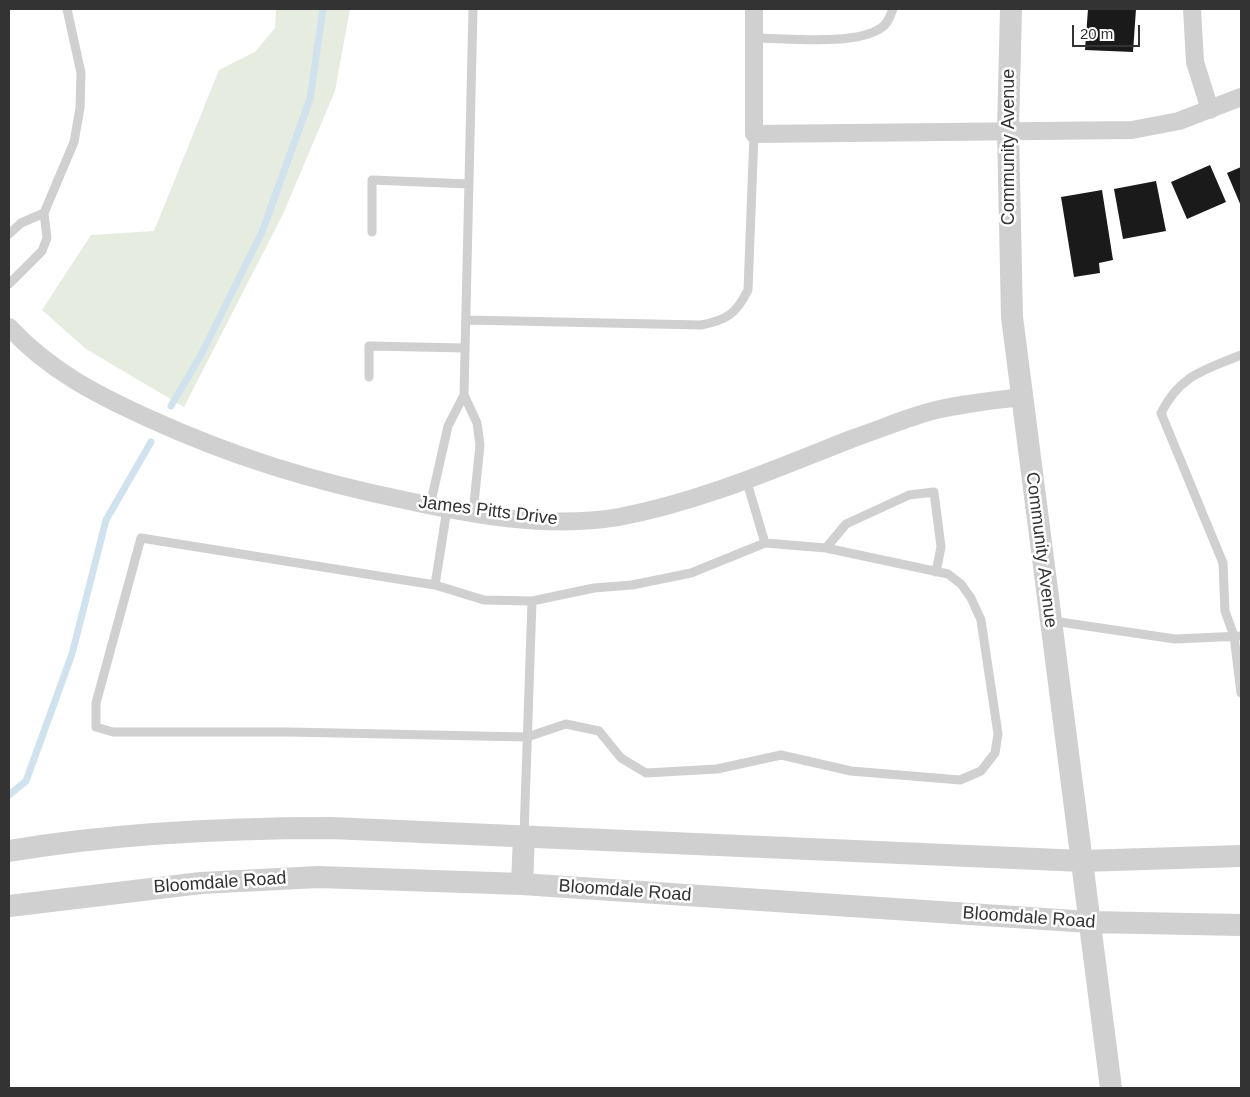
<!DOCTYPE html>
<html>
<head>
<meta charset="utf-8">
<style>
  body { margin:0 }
  #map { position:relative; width:1250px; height:1097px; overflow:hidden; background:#fff; font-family:Helvetica,sans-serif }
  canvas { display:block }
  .frame { position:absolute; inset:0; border:10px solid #333; pointer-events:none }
  .scale { position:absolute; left:1072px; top:25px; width:68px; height:22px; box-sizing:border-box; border:2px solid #333; border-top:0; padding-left:6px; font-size:15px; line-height:18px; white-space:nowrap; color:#333; -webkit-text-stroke:4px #fff; paint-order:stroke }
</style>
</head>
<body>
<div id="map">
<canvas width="1250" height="1097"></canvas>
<div class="frame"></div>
<div class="scale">20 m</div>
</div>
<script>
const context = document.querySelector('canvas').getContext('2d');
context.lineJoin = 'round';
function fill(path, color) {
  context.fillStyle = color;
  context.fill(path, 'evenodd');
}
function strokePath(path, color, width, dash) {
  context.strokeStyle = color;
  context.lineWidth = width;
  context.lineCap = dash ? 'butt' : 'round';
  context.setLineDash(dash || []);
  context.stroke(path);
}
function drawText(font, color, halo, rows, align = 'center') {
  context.font = font + ' Helvetica,sans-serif';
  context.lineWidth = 5;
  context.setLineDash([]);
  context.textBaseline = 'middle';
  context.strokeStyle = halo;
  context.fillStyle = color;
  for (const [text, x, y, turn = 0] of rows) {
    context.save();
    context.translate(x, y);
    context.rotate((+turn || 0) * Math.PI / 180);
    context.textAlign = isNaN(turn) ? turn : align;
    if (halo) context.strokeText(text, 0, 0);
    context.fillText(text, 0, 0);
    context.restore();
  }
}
fill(new Path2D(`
  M276 9H350L335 91 283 214 184 407 86 349 42 310 91 235 154 231 219 70 255 52 275 28Z`), '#e6ecdf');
strokePath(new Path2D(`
  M171 406 201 355 262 232 310 99 323 9
  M9 795 26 781 72 654 106 520 151 442`), '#cfe2ee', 7);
fill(new Path2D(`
  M1088 9H1136L1133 52 1085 50Z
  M1210 165 1226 202 1187 219 1171 182Z
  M1241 167V206L1227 173Z
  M1156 181 1166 231 1123 239 1114 189Z
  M1102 190 1113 260 1099 263 1100 273 1074 277 1061 197Z`), '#1a1a1a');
strokePath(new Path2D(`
  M754 38C787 38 855 46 881 28 888 24 890 16 893 9
  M372 232V180L469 184
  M9 234 21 223 44 213
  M9 284 42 251 47 238 44 213 74 142 80 108 81 73 67 9
  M466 320 701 325C727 320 736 314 748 290L754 134
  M1241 355C1204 370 1180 375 1161 413L1223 563 1225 611 1234 636 1241 693
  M369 377V346L465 348
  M430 506 448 426 464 395
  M447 509 435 585 141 538 96 703V727L113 732H289L527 737 566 724 599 731 621 758 646 773 717 769 781 755 851 771 960 780 981 771 995 753 998 734 981 620 971 598 961 584 948 574 826 548 765 543
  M473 513 480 445 477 423 464 395 473 9
  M826 548 846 524 909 495 934 492 941 547 936 572
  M435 585 484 600 532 601
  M1053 621 1175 639 1241 636
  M524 835 532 601 594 588 632 585 691 573 765 543 746 479`), '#d0d0d0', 9);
strokePath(new Path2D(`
  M754 9V134L1132 130 1179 121 1241 97
  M1192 9 1195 62 1210 110
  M9 327C49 370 95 394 148 418 233 457 312 481 404 500 473 515 548 529 619 517 700 502 777 468 854 438 878 430 901 420 925 413 956 404 990 401 1021 397`), '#d0d0d0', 18);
strokePath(new Path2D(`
  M1011 9 1008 131 1012 317 1111 1088
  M9 851C115 833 224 828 331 828L1082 861 1241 856
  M522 884 524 836
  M9 906 201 883 318 877 522 884 1089 922 1241 925`), '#d0d0d0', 22);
drawText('18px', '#333', '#fff', [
  ["Community Avenue",1009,147,-90],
  ["James Pitts Drive",488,511,7],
  ["Community Avenue",1041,550,83],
  ["Bloomdale Road",220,883,-4],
  ["Bloomdale Road",625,891,4],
  ["Bloomdale Road",1029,918,4]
]);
</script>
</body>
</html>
